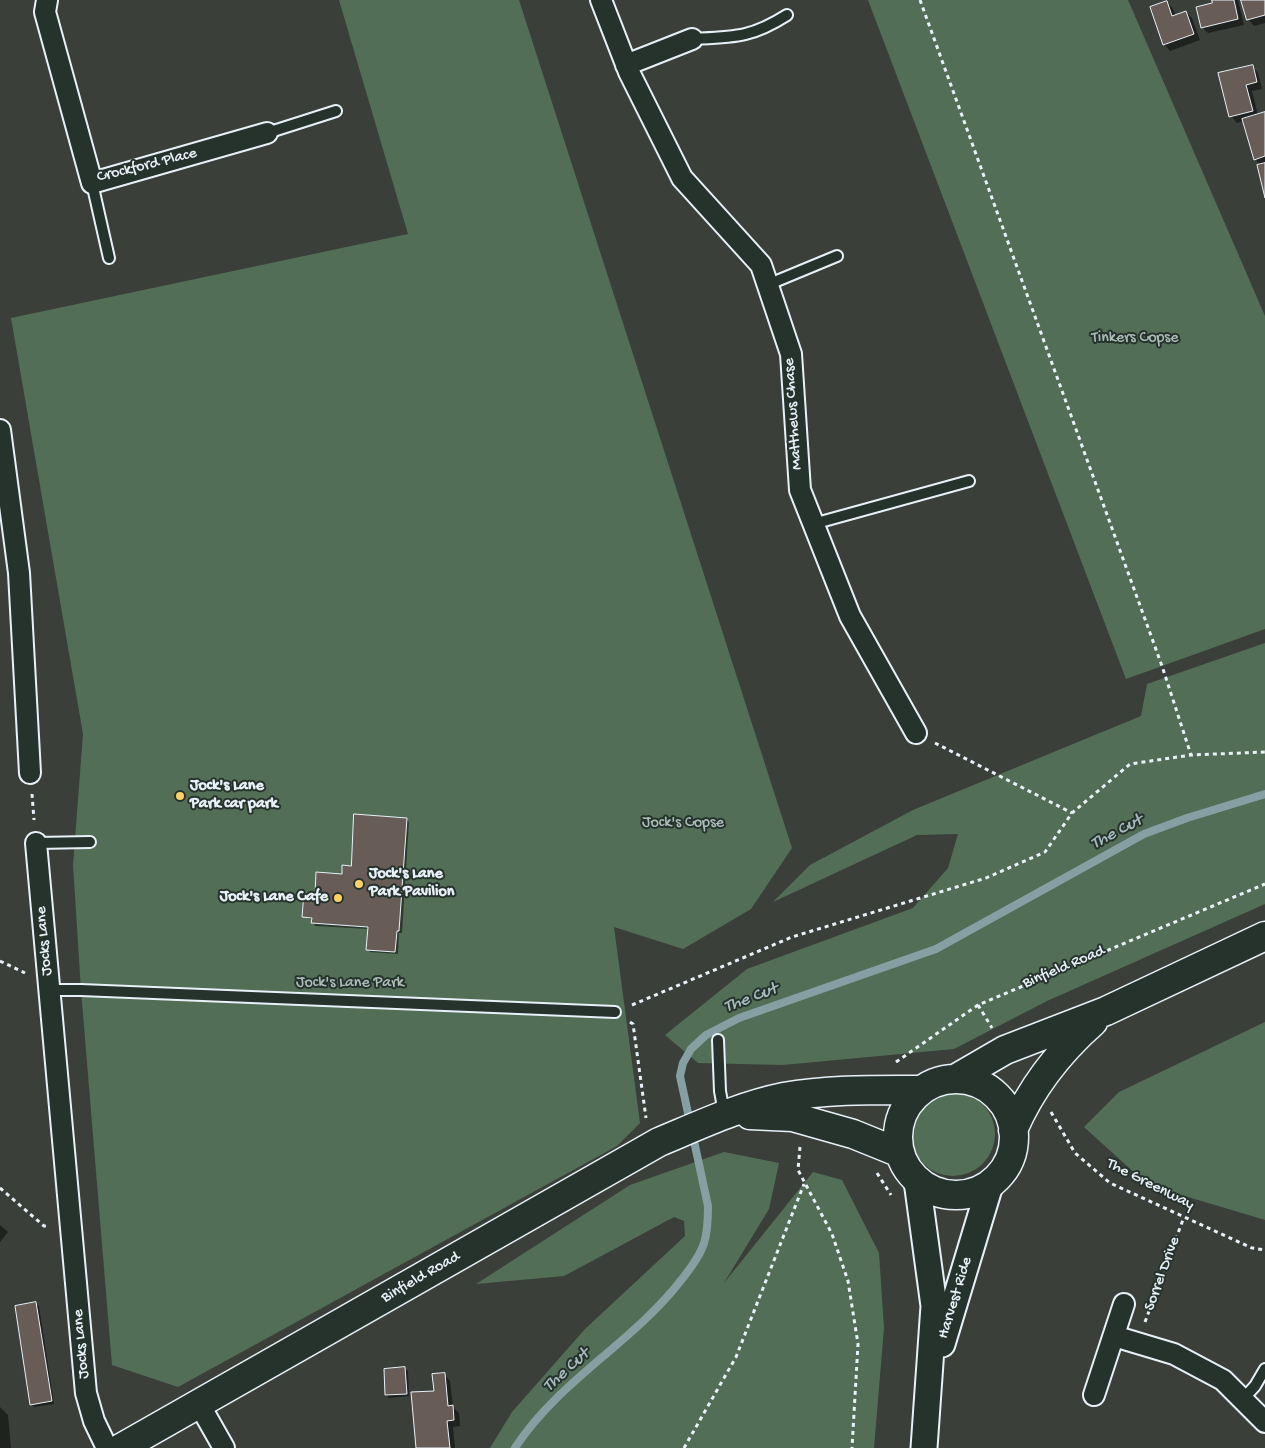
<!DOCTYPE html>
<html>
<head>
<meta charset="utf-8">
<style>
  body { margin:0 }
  canvas { display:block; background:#3a3f39 }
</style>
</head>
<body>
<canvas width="1265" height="1448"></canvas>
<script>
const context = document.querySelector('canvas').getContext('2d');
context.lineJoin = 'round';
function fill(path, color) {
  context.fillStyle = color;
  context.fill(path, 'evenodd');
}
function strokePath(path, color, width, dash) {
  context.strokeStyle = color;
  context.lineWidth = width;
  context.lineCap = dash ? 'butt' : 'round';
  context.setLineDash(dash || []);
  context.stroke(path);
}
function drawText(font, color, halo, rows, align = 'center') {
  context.font = font + ' "Gochi Hand",sans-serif';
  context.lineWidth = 4;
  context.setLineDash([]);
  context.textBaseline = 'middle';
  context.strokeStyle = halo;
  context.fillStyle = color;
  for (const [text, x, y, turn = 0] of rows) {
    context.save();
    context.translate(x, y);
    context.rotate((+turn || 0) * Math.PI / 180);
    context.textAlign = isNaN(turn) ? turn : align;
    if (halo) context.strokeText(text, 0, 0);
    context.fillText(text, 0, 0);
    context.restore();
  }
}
fill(new Path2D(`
  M339 0H519L792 848 751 909 683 949 614 927 640 1123 617 1146 178 1387 112 1365 81 990 73 865 83 734 11 318 408 234Z
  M868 0H1128L1265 316V629L1126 679Z
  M1265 643V904L1047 1001 954 1049 783 1065 698 1063 665 1035 747 969 913 908 948 868 958 834 917 835 773 902 810 865 913 810 1141 716 1147 684Z
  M1265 1022V1220L1148 1185 1084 1127 1119 1092Z
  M911 1134a42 42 0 1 1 84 0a42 42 0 1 1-84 0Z
  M724 1152 779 1163 769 1209 724 1283 813 1172 842 1180 879 1253 884 1328 874 1448H490L512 1412 585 1329 685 1236 684 1221 674 1217 564 1276 476 1284 630 1185Z`), '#536e56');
fill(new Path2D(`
  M1213 0H1238L1244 25 1208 33 1202 27 1214 4Z
  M1242 0H1265V23L1254 26 1248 19Z
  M1167 2 1173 9 1176 16 1186 12 1192 18 1200 40 1170 51 1164 44Z
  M1252 66 1258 73 1262 89 1252 91 1258 115 1265 114V193L1261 165 1255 159 1244 121 1237 123 1231 116Z
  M406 819 409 822 402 933H399L398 954 370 952 368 949 369 929 315 926 313 920 304 917 316 895 343 875Z
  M0 1225 8 1232 0 1242Z
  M36 1304 39 1306 54 1404 34 1407 31 1404Z
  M405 1369 408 1371 409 1396 389 1398 386 1395Z
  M444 1374 450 1381 453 1407 459 1413 460 1426 453 1427 455 1448H417L435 1392Z
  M0 1407 8 1415 11 1448H0Z`), '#0007');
strokePath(new Path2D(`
  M515 1448C558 1381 634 1342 682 1279 690 1269 700 1256 704 1243 708 1231 708 1218 708 1206L680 1076 683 1063 691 1049 706 1035 739 1018 936 949 1144 834 1187 818 1265 794`), '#869fa3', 8);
const building = new Path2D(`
  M1212 0H1234L1238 19 1201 28 1196 7 1212 3Z
  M1241 0H1265V15L1247 20Z
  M1167 1 1172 16 1186 11 1194 34 1163 45 1150 7Z
  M1253 65 1257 82 1246 85 1253 111 1229 117 1218 73Z
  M1265 112V156L1254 160 1242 119Z
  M1265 163V198L1257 165Z
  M354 814 407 818 399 931H397L395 952 366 950 368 927 311 923 312 918 302 917 304 893 315 894 316 872 342 874V865L351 866Z
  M36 1302 52 1401 30 1405 15 1306Z
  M405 1367 407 1394 385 1395 384 1369Z
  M445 1373 448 1406 453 1405 454 1420 447 1421 450 1448H416L411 1392 434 1391 432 1374Z`);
fill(building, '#675c56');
strokePath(building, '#e8f1f8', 1);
const service = new Path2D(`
  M692 39C734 37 751 38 787 15
  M267 133 336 111
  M92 183 109 258
  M767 285 837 256
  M813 524 969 481
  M36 843 90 842
  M49 990H81L615 1012
  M718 1040 720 1091 724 1113
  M1244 1398 1255 1386 1265 1369`);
const minor = new Path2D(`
  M47 0 45 12 92 183 267 133
  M601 0 629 72 682 178 761 265 791 354 800 490 850 616 916 733
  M626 65 692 39
  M0 430 19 573 30 773
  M36 843 86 1393 94 1421 107 1448
  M1114 1336 1174 1354 1223 1380 1265 1422
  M1094 1395 1124 1304
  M199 1404 224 1448`);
const tertiary = new Path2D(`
  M917 1181 934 1306 924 1448
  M942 1344 990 1185`);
const secondary = new Path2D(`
  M955 1079 1005 1050 1106 1011 1265 936
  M898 1137a58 58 0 1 1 116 0a58 58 0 1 1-116 0Z
  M750 1115 793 1117 853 1134 900 1153
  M1013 1130C1031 1088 1059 1052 1093 1022
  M121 1448 659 1142C700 1125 740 1106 784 1097 828 1089 877 1090 922 1090`);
strokePath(service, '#e8f1f8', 14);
strokePath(minor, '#e8f1f8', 24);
strokePath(tertiary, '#e8f1f8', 29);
strokePath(secondary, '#e8f1f8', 31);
strokePath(new Path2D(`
  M920 0 1162 666 1191 755
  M935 743 1072 813
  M32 794 34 820
  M0 961 25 973
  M632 1005 792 937 986 878 1045 852 1072 813 1130 764 1191 755 1265 752
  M978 1005 992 1028
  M630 1022 633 1024 646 1118
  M896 1062 978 1005 1265 884
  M1051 1112 1075 1153 1110 1183 1252 1248 1265 1250
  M800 1147 798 1170 832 1234 848 1281 858 1344 852 1448
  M877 1173 891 1195
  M0 1188 44 1226H48
  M1145 1322 1184 1217
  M684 1448 736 1357 804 1184`), '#e8f1f8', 3, [4, 4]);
strokePath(service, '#26332d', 10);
strokePath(minor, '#26332d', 20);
strokePath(tertiary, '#26332d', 25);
strokePath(secondary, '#26332d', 28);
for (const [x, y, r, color] of [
  [180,796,5,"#ffd166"],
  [359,884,5,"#ffd166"],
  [338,898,5,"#ffd166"]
]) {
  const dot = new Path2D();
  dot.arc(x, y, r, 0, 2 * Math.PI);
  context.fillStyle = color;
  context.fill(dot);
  strokePath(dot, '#26332d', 2);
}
drawText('16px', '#e8f1f8', '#26332d', [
  ["Crockford Place",147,166,-14],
  ["Matthews Chase",794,414,-94],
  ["Jocks Lane",45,941,-95],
  ["Binfield Road",1064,968,-23],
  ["The Greenway",1150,1185,27],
  ["Sorrel Drive",1163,1274,-70],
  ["Binfield Road",421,1278,-30],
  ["Harvest Ride",956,1298,-73],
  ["Jocks Lane",82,1344,-95]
]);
drawText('16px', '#acbdb7', '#26332d', [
  ["Tinkers Copse",1135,339],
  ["Jock's Copse",683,824],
  ["Jock's Lane Park",350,984]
]);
drawText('bold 16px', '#e8f1f8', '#26332d', [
  ["Jock's Lane",190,787],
  ["Park car park",190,805],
  ["Jock's Lane",369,875],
  ["Park Pavilion",369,893],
  ["Jock's Lane Cafe",328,898,"right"]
], 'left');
drawText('italic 18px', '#a7bbbf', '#26332d', [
  ["The Cut",1117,833,-28],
  ["The Cut",751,999,-21],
  ["The Cut",567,1371,-42]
]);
</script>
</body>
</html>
